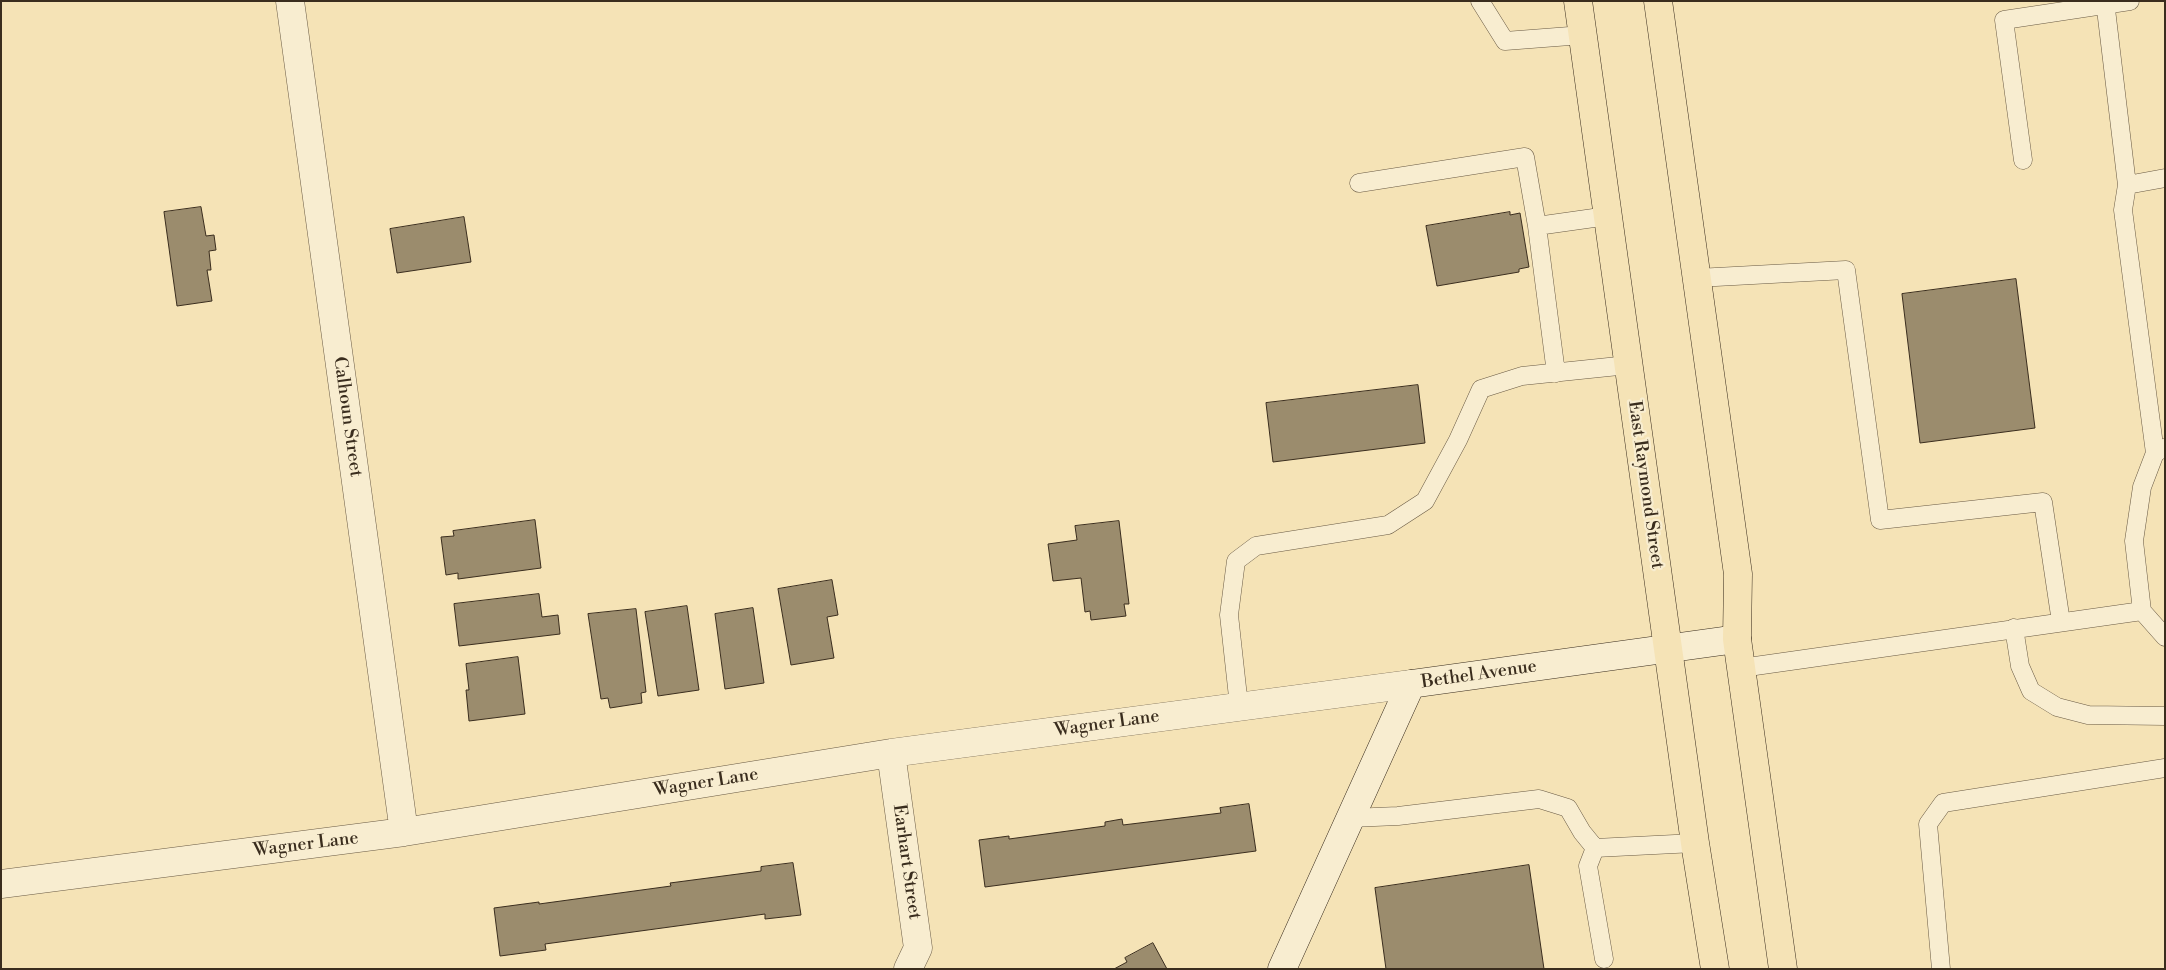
<!DOCTYPE html>
<html>
<head>
<meta charset="utf-8">
<style>
  body { margin:0 }
  #map { position:relative; width:2166px; height:970px; overflow:hidden; background:#f5e3b6; font-family:"Libre Bodoni",serif }
  canvas { display:block }
  .frame { position:absolute; inset:0; border:2px solid #3a2d1e; pointer-events:none }
</style>
</head>
<body>
<div id="map">
<canvas width="2166" height="970"></canvas>
<div class="frame"></div>
</div>
<script>
const context = document.querySelector('canvas').getContext('2d');
context.lineJoin = 'round';
function fill(path, color) {
  context.fillStyle = color;
  context.fill(path, 'evenodd');
}
function strokePath(path, color, width, dash) {
  context.strokeStyle = color;
  context.lineWidth = width;
  context.lineCap = dash ? 'butt' : 'round';
  context.setLineDash(dash || []);
  context.stroke(path);
}
function drawText(font, color, halo, rows, align = 'center') {
  context.font = font + ' "Libre Bodoni",serif';
  context.lineWidth = 4.5;
  context.setLineDash([]);
  context.textBaseline = 'middle';
  context.strokeStyle = halo;
  context.fillStyle = color;
  for (const [text, x, y, turn = 0] of rows) {
    context.save();
    context.translate(x, y);
    context.rotate((+turn || 0) * Math.PI / 180);
    context.textAlign = isNaN(turn) ? turn : align;
    if (halo) context.strokeText(text, 0, 0);
    context.fillText(text, 0, 0);
    context.restore();
  }
}
const building = new Path2D(`
  M201 207 206 236 214 235 216 250 209 251 211 270H207L212 301 177 306 164 212Z
  M1510 212V215L1520 213 1529 267 1519 269V272L1437 286 1426 226Z
  M464 217 471 262 397 273 390 229Z
  M2016 279 2035 428 1920 443 1902 294Z
  M1418 385 1425 443 1273 462 1266 403Z
  M535 520 541 568 458 579V573L446 575 441 537 454 536 453 531Z
  M1119 521 1129 604H1124L1126 616 1091 620 1090 611 1085 612 1081 578 1053 581 1048 544 1077 540 1075 526Z
  M832 580 838 615 827 617 834 658 791 665 778 589Z
  M539 594 542 617 558 615 560 634 459 646 454 604Z
  M687 606 699 690 658 696 645 612Z
  M753 608 764 683 725 689 715 614Z
  M636 609 646 692 641 693 642 703 610 708 608 698 601 699 588 614Z
  M518 657 525 714 469 721 466 690H469L466 664Z
  M1249 804 1256 851 985 887 979 840 1009 836V839L1105 826V822L1122 819 1123 825 1221 813 1220 808Z
  M793 863 801 915 765 919V914L545 944 546 950 500 956 494 908 539 902V904L671 886 670 883 761 871V867Z
  M1529 865 1544 969H1386L1375 888Z
  M1153 943 1167 969H1114L1127 962 1125 958Z`);
fill(building, '#9b8c6d');
strokePath(building, '#3a2d1e', 1);
const lane = new Path2D(`
  M1480 1 1505 41 1583 35
  M2105 1 2127 185
  M2023 160 2004 20 2130 1
  M1359 183 1525 157 1537 226 1608 216
  M1537 226 1556 373
  M1697 278 1846 270 1880 520 2043 502 2061 622
  M2164 448 2155 453 2142 487 2134 541 2142 611 2165 637
  M2155 453 2123 210 2127 185 2165 178
  M2014 628 2020 666 2031 691 2057 707 2088 715 2165 716
  M1741 668 2142 611
  M1239 706 1229 615 1236 561 1256 546 1388 525 1425 501 1458 440 1481 389 1522 376 1628 365
  M1351 818 1398 816 1539 799 1568 808 1582 832 1595 848 1695 843
  M1595 848 1588 866 1604 959
  M1941 969 1928 824 1943 803 2165 768`);
const street = new Path2D(`
  M290 1 404 832
  M891 753 918 948 908 969
  M1 884 404 832 891 753 1411 684`);
const secondary = new Path2D(`
  M1282 969 1411 684 1737 639`);
const primary = new Path2D(`
  M1578 1 1695 843 1715 969
  M1658 1 1738 574 1737 639 1783 969`);
strokePath(lane, '#695a44', 19);
strokePath(street, '#695a44', 29);
strokePath(secondary, '#3a2d1e', 29);
strokePath(primary, '#3a2d1e', 29);
strokePath(lane, '#f8edd0', 18);
strokePath(street, '#f8edd0', 28);
strokePath(secondary, '#f8edd0', 28);
strokePath(primary, '#f5e3b6', 28);
drawText('18px', '#3a2d1e', '#f8edd0', [
  ["Calhoun Street",347,417,82],
  ["East Raymond Street",1645,485,82],
  ["Bethel Avenue",1479,675,-8],
  ["Wagner Lane",1107,724,-8],
  ["Wagner Lane",706,783,-9],
  ["Wagner Lane",306,845,-7],
  ["Earhart Street",906,862,82]
]);
</script>
</body>
</html>
